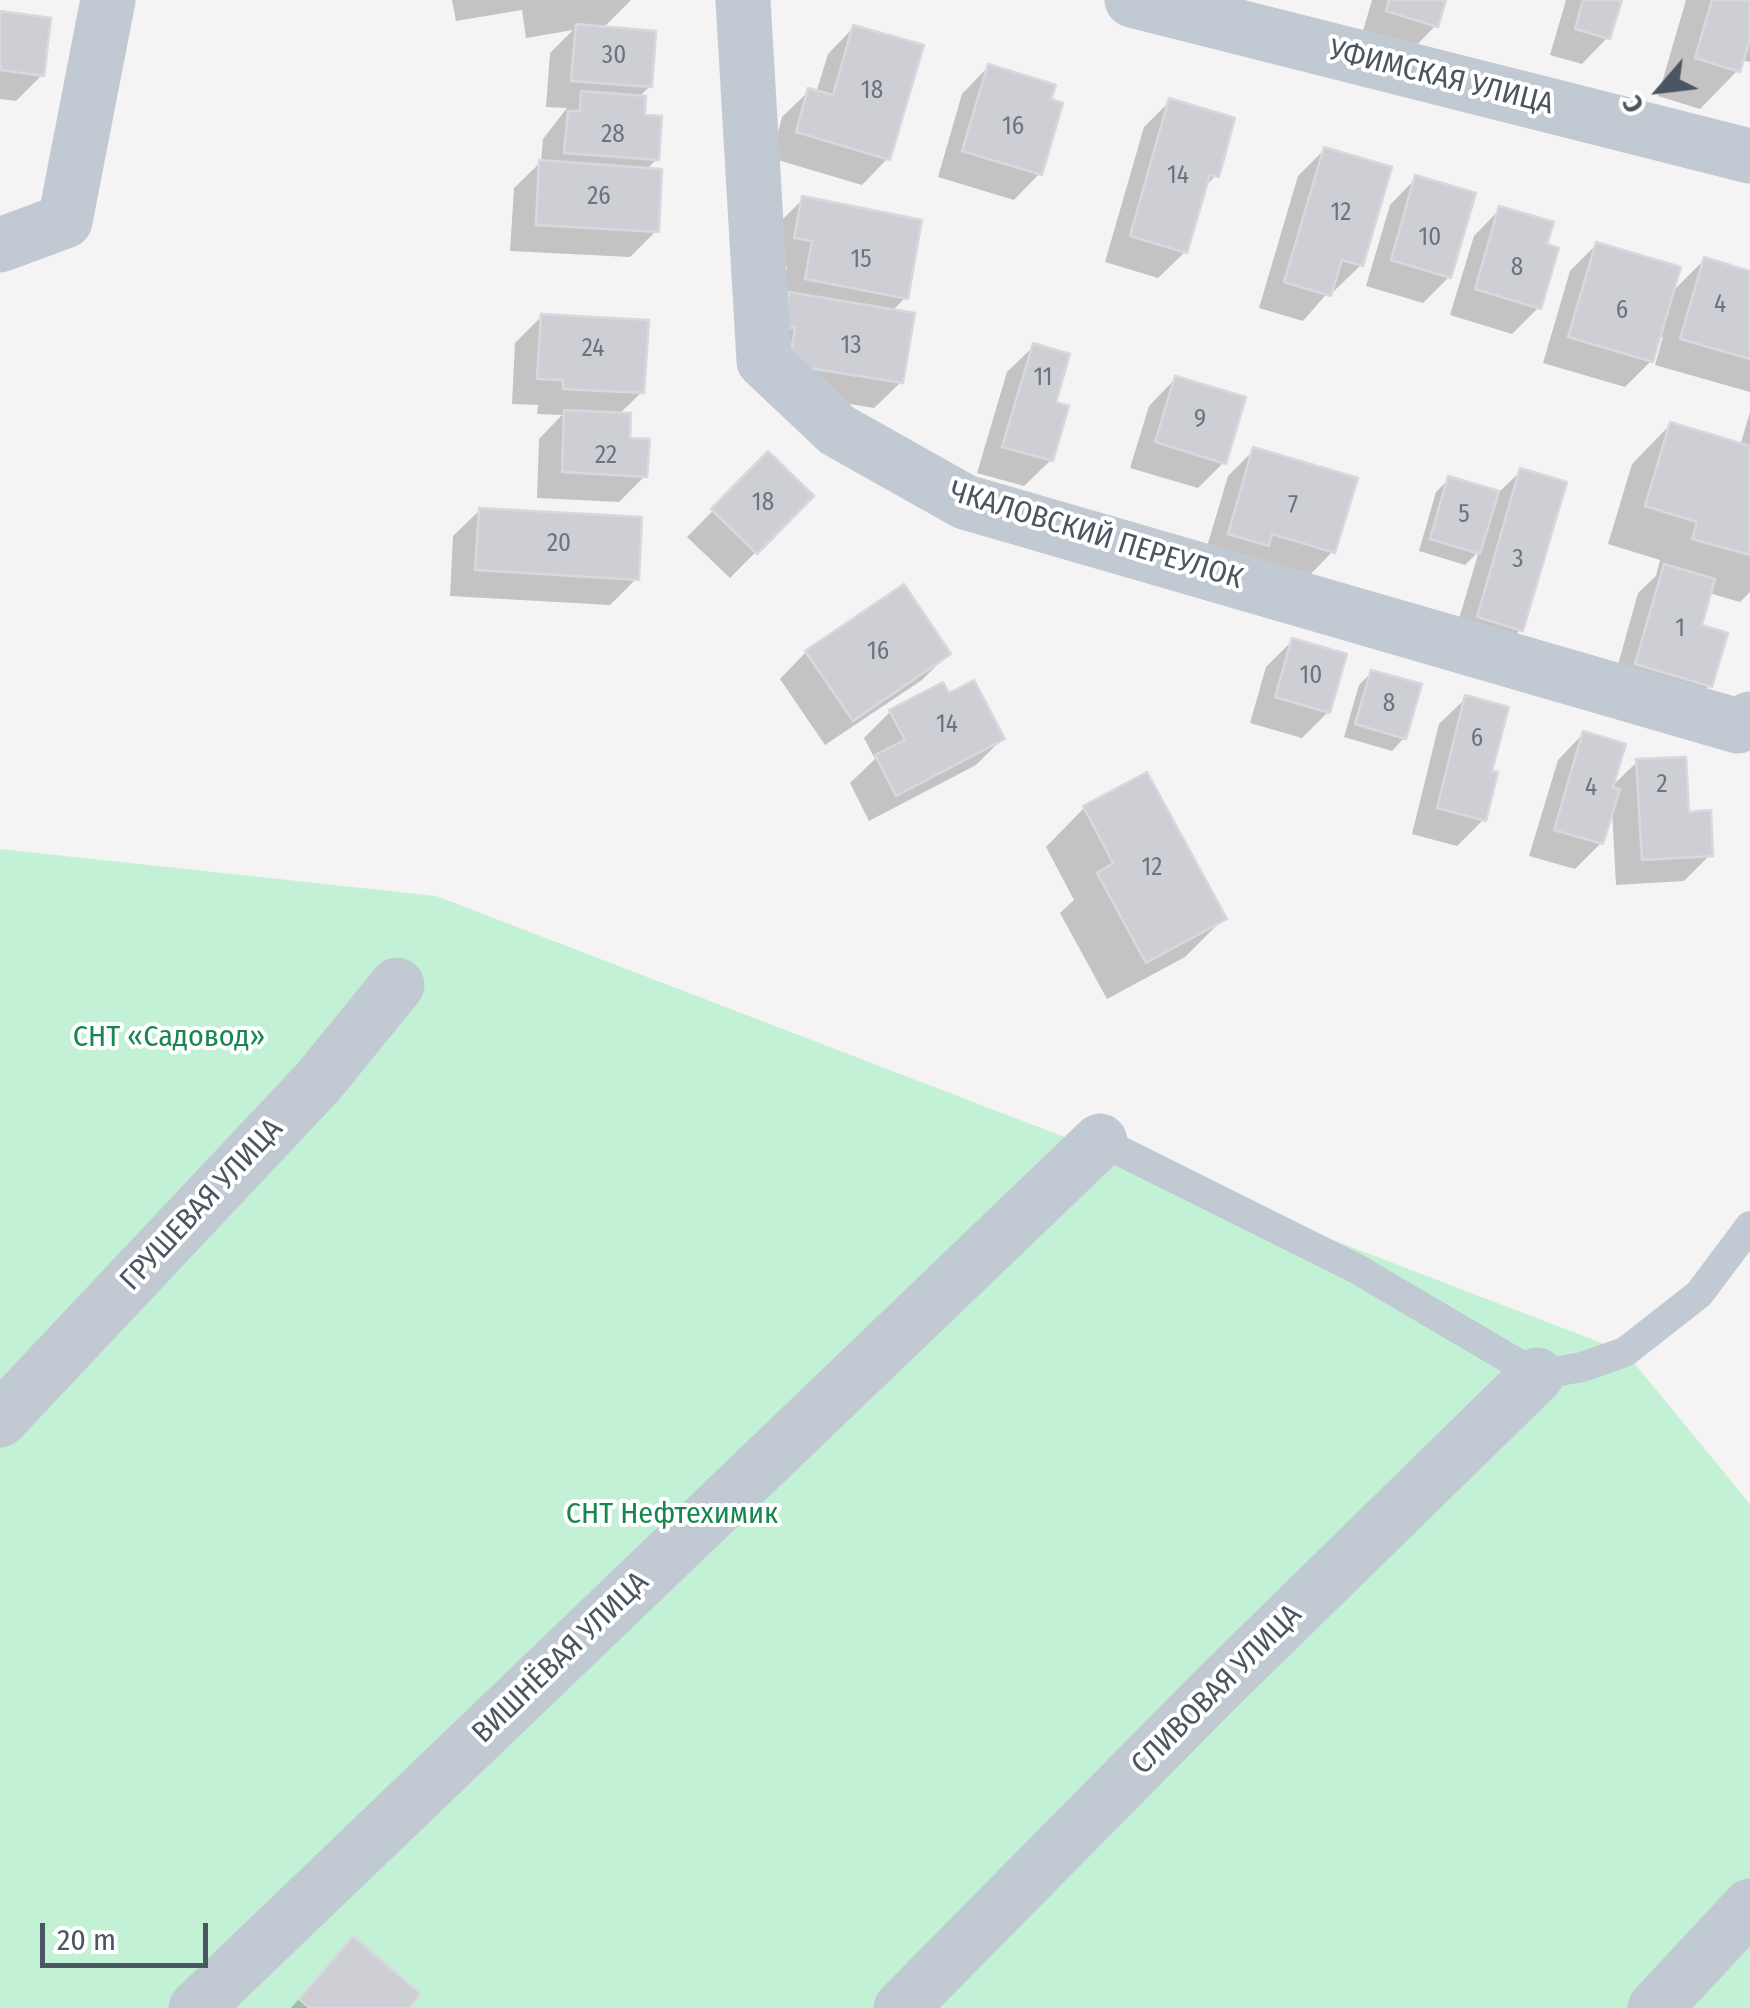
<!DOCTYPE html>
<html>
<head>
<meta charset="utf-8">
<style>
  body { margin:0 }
  #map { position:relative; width:1750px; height:2008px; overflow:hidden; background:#f5f3f3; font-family:"Fira Sans Condensed",sans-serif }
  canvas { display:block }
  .north { position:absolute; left:1610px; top:40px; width:100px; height:100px; -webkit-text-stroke:8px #fff; paint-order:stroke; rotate:242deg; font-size:28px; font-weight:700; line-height:40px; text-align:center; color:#4a5661 }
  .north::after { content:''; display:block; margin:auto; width:35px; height:45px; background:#4a5661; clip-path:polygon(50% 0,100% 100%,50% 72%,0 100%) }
  .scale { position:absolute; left:40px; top:1923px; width:168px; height:45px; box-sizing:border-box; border:5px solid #4a5661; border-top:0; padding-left:12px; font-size:30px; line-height:35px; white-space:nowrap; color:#4a5661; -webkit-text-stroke:8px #fff; paint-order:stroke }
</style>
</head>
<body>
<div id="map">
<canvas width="1750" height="2008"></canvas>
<div class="north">С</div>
<div class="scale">20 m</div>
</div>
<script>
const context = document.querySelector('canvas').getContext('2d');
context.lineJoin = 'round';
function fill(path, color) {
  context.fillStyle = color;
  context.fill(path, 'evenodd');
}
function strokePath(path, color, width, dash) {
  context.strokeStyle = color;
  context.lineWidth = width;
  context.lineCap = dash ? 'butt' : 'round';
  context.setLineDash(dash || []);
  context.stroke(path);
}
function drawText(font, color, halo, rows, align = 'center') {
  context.font = font + ' "Fira Sans Condensed",sans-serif';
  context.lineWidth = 8;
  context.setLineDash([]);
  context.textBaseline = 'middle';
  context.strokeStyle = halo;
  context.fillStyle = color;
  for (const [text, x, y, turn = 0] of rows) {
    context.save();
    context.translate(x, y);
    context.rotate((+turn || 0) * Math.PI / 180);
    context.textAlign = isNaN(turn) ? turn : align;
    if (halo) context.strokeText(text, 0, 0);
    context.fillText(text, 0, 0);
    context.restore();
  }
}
fill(new Path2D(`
  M0 849 436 896 1625 1352 1750 1504V2008H0Z`), '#c3f1d5');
fill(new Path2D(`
  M452 0H631L602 29 650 86 638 98 657 159 645 171 656 231 630 257 510 251 514 188 541 162 543 139 567 108 546 107 550 53 573 30 526 38 522 10 456 21Z
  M1372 0H1443L1436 25 1410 52 1361 38Z
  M1566 0H1619L1608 37 1582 64 1550 55Z
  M1686 0H1750V62L1741 60 1738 70 1700 109 1658 96Z
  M0 14 42 75 16 101 0 99Z
  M854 27 888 158 862 185 771 158 782 117 809 91 816 93 828 54Z
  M988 67 1048 101 1040 173 1014 200 938 177 962 94Z
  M1170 101 1216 175 1204 188 1185 252 1158 278 1105 262 1144 127Z
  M1324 150 1361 265 1334 291 1330 290 1303 321 1259 308 1298 176Z
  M1416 178 1449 277 1423 303 1366 286 1390 205Z
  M803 199 905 298 892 311 901 382 874 408 764 390 787 266 769 263 777 225Z
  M1500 209 1543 246 1539 307 1512 334 1450 315 1474 236Z
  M1596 245 1671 293 1704 260 1750 274V392L1655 365 1663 337 1658 336 1651 361 1625 387 1543 363 1570 271Z
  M542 316 642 392 618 415 645 476 619 502 537 498 539 439 562 415 537 414 538 405 512 404 515 343Z
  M1034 346 1053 404 1051 460 1024 486 977 473 1007 372Z
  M1175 379 1224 462 1198 488 1130 468 1149 406Z
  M1750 412V592L1740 602 1709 593 1699 627 1710 685 1684 712 1611 690 1638 593 1656 576 1660 560 1608 544 1632 464 1670 425 1740 446Z
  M1254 450 1333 551 1307 578 1203 560 1228 476Z
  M768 455 811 496 730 578 687 537Z
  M1521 471V629L1494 656 1452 643 1479 551 1465 565 1419 551 1436 492 1449 479 1498 493Z
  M480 510 636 579 610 605 450 596 453 536Z
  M1292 641 1328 712 1302 738 1250 723 1266 667Z
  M806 652 948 654 922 680 825 745 780 679Z
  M1372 672 1404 738 1392 751 1344 737 1359 685Z
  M1466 698 1489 772 1483 820 1457 846 1412 834 1439 724Z
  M890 712 1002 739 976 765 869 821 850 783 875 759 864 738Z
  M1584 733 1610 788 1637 762 1686 815 1710 855 1684 881 1616 885 1612 809 1601 843 1575 869 1529 856 1558 760Z
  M1084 808 1224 918 1185 957 1107 999 1060 913 1074 900 1046 847Z
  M353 1940 406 2008H291L327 1966Z`), '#0003');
const building = new Path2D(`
  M1389 0H1446L1438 27 1386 11Z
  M1583 0H1622L1610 39 1575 29Z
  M1712 0H1750V40L1740 72 1695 58Z
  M0 11 51 18 44 76 0 70Z
  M576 24 656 31 652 87 571 81Z
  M853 25 924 45 890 160 796 132 808 88 833 95Z
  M988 64 1056 85 1051 99 1063 103 1042 175 962 151Z
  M581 91 646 96 645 115 662 116 659 160 564 153 568 111H580Z
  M1169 98 1235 118 1219 177 1210 175 1187 253 1130 236Z
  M1324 147 1392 167 1363 266 1342 260 1331 296 1284 282Z
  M539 160 662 169 659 232 536 225Z
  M1415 175 1476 193 1451 278 1391 260Z
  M802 196 922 220 908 299 805 279 812 241 794 238Z
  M1499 206 1554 222 1547 244 1559 248 1541 309 1475 289Z
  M1596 242 1681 267 1653 362 1568 337Z
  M1704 257 1750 271V359L1680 339Z
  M789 292 915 313 903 383 789 365 795 328 784 327Z
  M541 314 649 320 644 393 563 389V380L537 379Z
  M1033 343 1070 354 1056 402 1069 406 1053 461 1002 447Z
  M1175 376 1246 397 1226 464 1155 442Z
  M564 410 631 413 630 438 650 439 647 477 562 472Z
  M1670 422 1750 446V555L1692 539 1697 522 1645 506Z
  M1253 447 1358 478 1335 553 1272 534 1269 546 1228 534Z
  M768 451 814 496 757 554 711 509Z
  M1520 468 1567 482 1523 631 1477 617Z
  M1448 476 1499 491 1480 554 1430 539Z
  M479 508 642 517 639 580 475 570Z
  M1664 564 1715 579 1702 625 1728 633 1712 687 1635 664Z
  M904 584 951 654 853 721 805 651Z
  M1292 638 1347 654 1330 713 1275 697Z
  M1371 670 1422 684 1406 739 1355 724Z
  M974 680 1005 739 896 796 875 755 905 740 889 710 943 682 949 693Z
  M1465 695 1509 707 1492 771 1498 772 1486 821 1437 808Z
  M1583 731 1626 744 1613 787 1620 789 1603 844 1554 830Z
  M1686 757 1689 812 1711 810 1713 856 1642 860 1636 759Z
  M1147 772 1227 919 1146 963 1097 873 1113 863 1083 806Z
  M353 1936 421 1994 409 2008H310L299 1999Z`);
fill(building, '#cdcfd5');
strokePath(building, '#d7d9de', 2.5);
strokePath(new Path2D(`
  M1100 1141 1357 1269 1537 1375 1582 1367 1625 1352 1699 1294 1750 1226`), '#c1cad2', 30);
strokePath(new Path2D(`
  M743 0 764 361 837 430 965 502 1738 726 1750 719
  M1132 0 1750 156
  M0 245 65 221 108 0
  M0 1420 318 1082 397 985
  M196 2008 1100 1141
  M901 2008 1215 1690 1537 1375
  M1655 2008 1750 1906`), '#c1cad2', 55);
drawText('25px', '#6b747e', null, [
  ["30",614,56],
  ["18",872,91],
  ["16",1013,127],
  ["28",613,135],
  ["14",1178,176],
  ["26",599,197],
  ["12",1341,213],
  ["10",1430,238],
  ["15",861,260],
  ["8",1517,268],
  ["4",1720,305],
  ["6",1622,311],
  ["13",851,346],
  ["24",593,349],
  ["11",1043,378],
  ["9",1200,420],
  ["22",606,456],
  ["18",763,503],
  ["7",1293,506],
  ["5",1464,515],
  ["20",559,544],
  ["3",1518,560],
  ["1",1680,629],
  ["16",878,652],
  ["10",1311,676],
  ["8",1389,704],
  ["14",947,725],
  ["6",1477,739],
  ["2",1662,785],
  ["4",1591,788],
  ["12",1152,868]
]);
drawText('30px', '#4a5661', '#fff', [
  ["УФИМСКАЯ УЛИЦА",1441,78,14],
  ["ЧКАЛОВСКИЙ ПЕРЕУЛОК",1096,536,17],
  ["ГРУШЕВАЯ УЛИЦА",202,1205,-47],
  ["ВИШНЁВАЯ УЛИЦА",561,1658,-44],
  ["СЛИВОВАЯ УЛИЦА",1217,1690,-45]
]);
drawText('30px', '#17864f', '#fff', [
  ["СНТ «Садовод»",169,1038],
  ["СНТ Нефтехимик",672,1515]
]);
</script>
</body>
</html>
